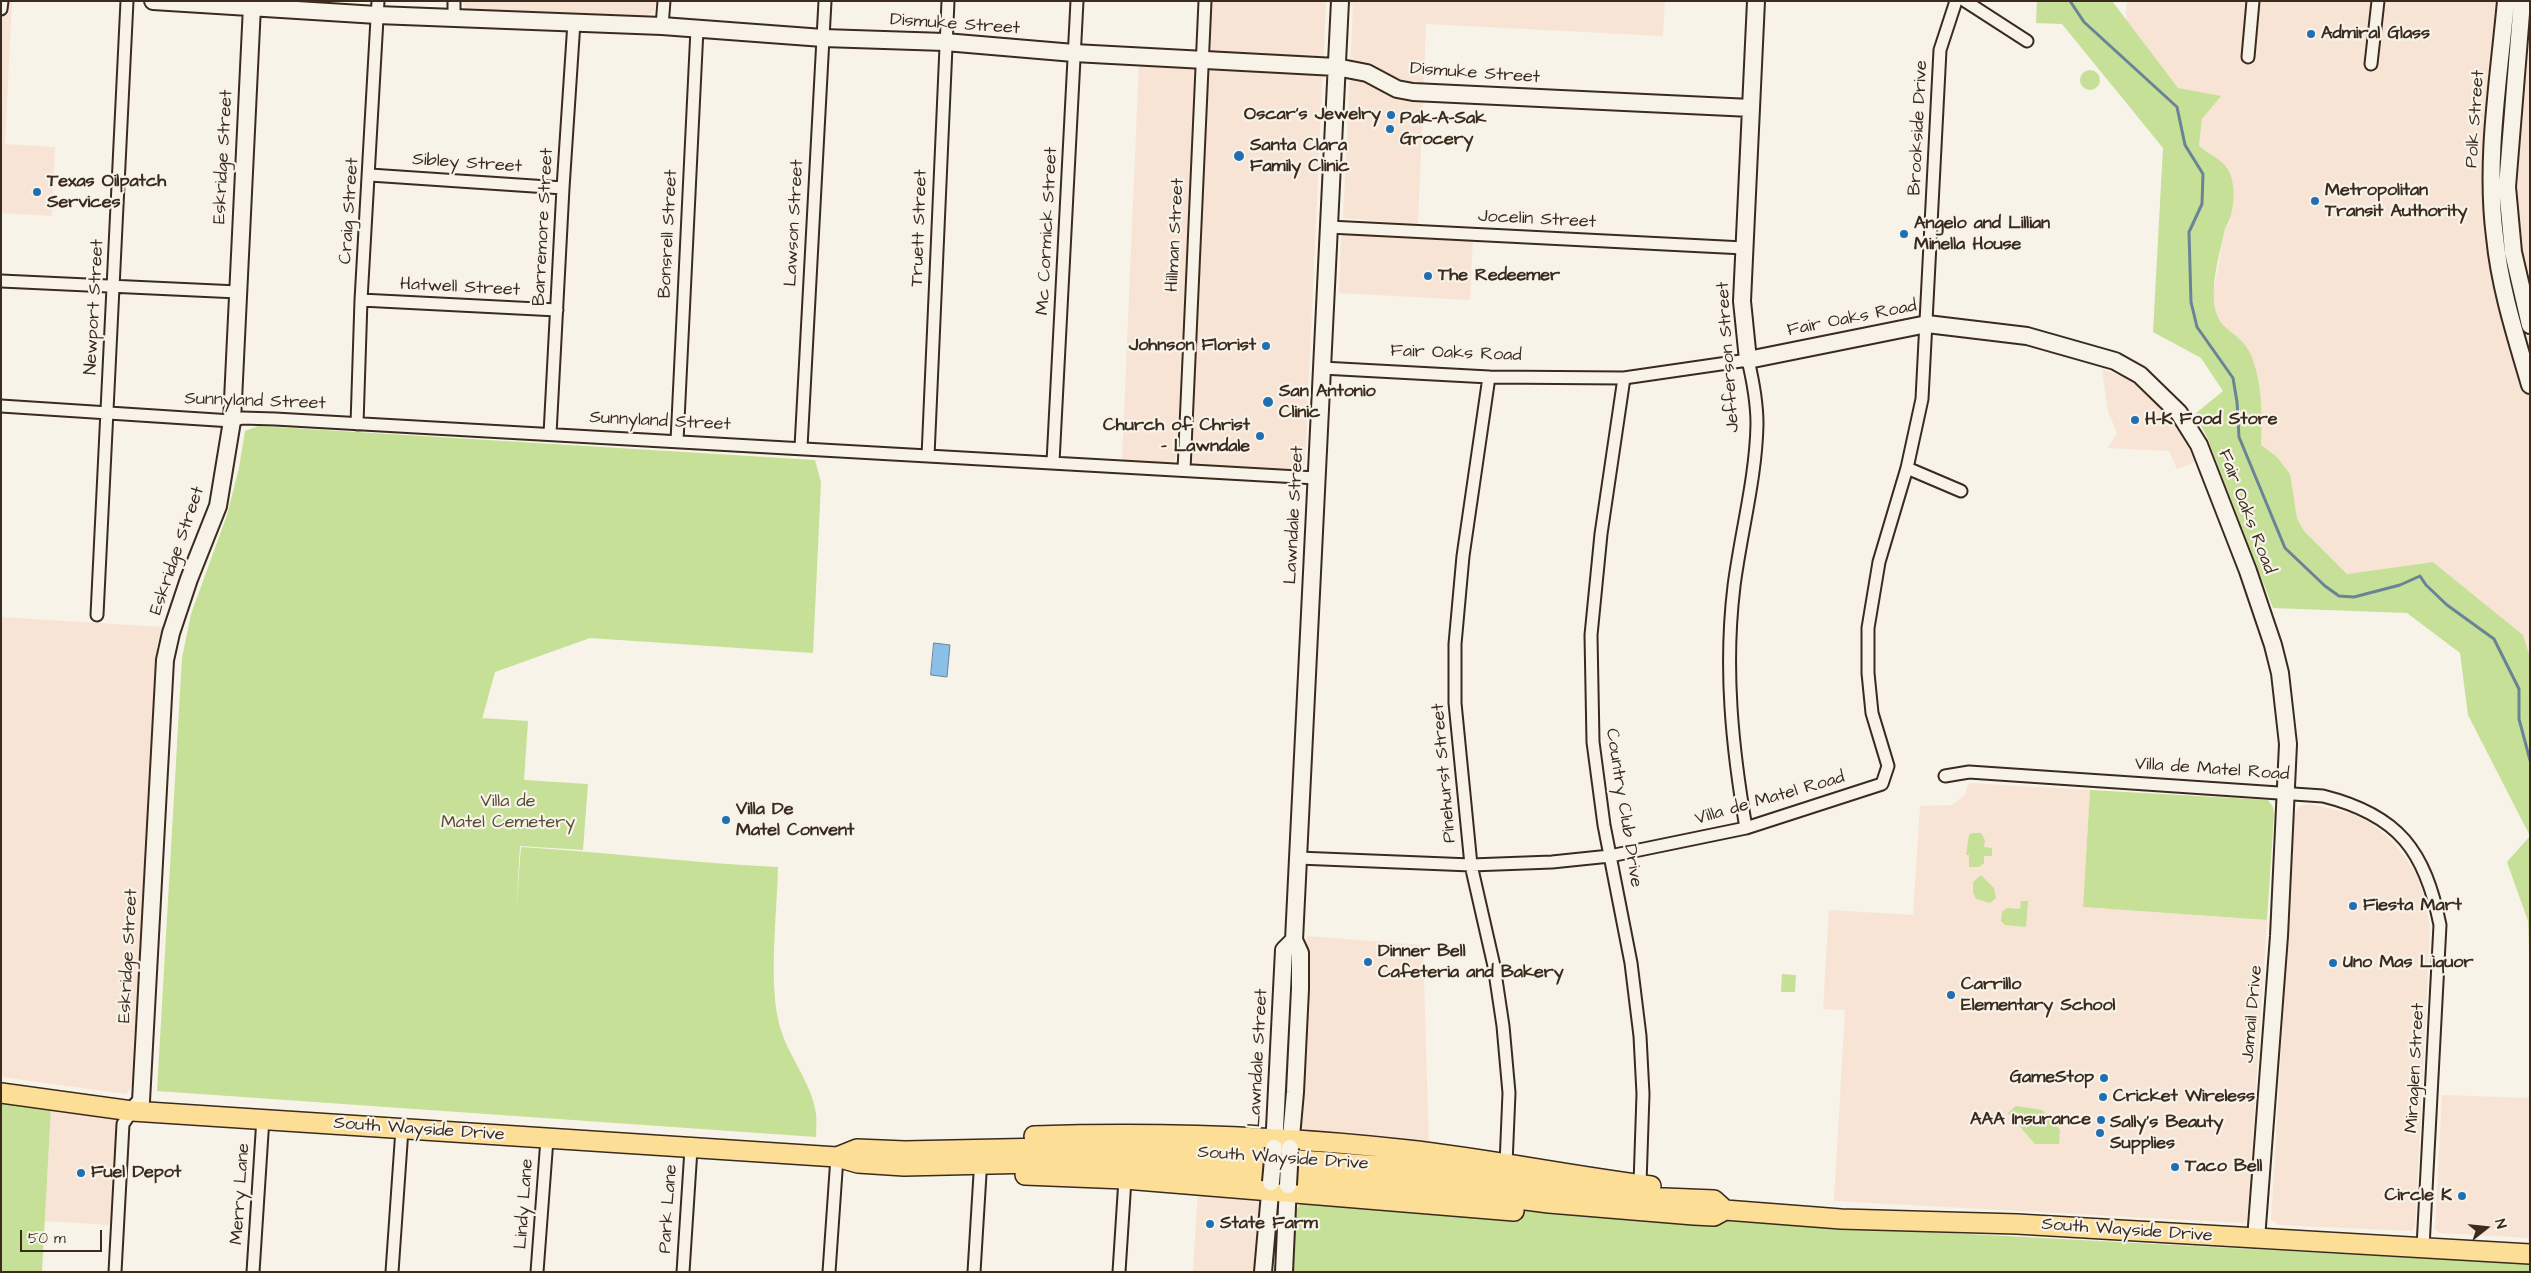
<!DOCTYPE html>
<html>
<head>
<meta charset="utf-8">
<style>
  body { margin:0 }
  #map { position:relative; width:2531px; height:1273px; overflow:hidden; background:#f7f3e8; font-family:"Architects Daughter",sans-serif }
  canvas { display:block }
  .frame { position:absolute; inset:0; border:2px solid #3b2a1e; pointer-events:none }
  .north { position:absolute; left:2461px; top:1203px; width:50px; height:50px; -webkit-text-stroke:4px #f7f3e8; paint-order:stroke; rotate:74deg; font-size:14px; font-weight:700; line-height:20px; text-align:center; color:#3b2a1e }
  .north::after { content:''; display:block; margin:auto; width:18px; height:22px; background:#3b2a1e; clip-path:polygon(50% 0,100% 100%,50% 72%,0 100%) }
  .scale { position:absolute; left:20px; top:1230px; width:82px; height:22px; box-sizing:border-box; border:2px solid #3b2a1e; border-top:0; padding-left:6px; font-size:15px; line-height:18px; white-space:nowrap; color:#3b2a1e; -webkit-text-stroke:4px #f7f3e8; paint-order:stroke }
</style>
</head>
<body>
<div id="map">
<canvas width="2531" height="1273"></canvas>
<div class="frame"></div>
<div class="north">N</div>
<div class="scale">50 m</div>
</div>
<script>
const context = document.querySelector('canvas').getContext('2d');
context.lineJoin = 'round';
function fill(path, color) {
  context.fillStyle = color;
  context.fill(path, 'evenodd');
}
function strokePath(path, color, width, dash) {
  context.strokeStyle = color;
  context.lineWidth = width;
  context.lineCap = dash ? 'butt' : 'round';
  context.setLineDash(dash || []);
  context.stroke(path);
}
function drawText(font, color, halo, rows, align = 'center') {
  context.font = font + ' "Architects Daughter",sans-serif';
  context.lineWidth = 4.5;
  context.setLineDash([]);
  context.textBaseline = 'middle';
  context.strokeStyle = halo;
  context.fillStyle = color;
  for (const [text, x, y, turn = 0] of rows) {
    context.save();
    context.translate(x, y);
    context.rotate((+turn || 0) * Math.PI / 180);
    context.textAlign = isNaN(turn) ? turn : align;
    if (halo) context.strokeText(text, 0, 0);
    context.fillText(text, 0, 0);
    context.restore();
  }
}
fill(new Path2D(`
  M1 1H12L5 144 55 147 52 216 1 213Z
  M462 1H657L654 12 645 16 466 9Z
  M1211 1H1665L1663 36 1426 24 1418 225 1343 218 1353 6 1326 2 1305 463 1303 469 1298 470 1195 465 1190 461 1193 341 1181 340 1178 450 1175 461 1167 464 1122 461 1139 62 1210 69Z
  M2127 1H2530V657L2523 635 2433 562 2347 574 2304 531 2297 518 2293 494 2276 456 2261 445 2263 416 2242 341 2227 330 2217 316 2213 294 2225 228 2230 222 2227 168 2199 146 2202 119 2126 22Z
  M1345 232 1473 239 1470 300 1339 293 1341 237Z
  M2102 369 2125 378 2148 393 2166 410 2178 428 2195 462 2177 469 2169 451 2108 448 2117 433 2108 411Z
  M1 617 163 627 158 641 155 664 133 1085 126 1094 1 1077Z
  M1969 783 2090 790 2083 907 2267 920 2247 1221 2243 1223 1834 1201 1845 1010 1823 1009 1829 910 1913 915 1920 806 1952 805 1964 796Z
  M2310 804 2352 814 2372 824 2390 839 2405 857 2417 876 2424 896 2430 928 2415 1227 2412 1231 2280 1225 2271 1220 2295 814 2300 806Z
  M1307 936 1423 945 1429 1148 1305 1134 1301 1129Z
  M2442 1095 2530 1098V1238L2440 1233 2435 1229Z
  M51 1108 117 1119 111 1225 45 1221Z
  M1198 1191 1258 1199 1261 1204 1258 1272H1193Z`), '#f7e4d5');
fill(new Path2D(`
  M2037 1H2112L2178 88 2221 96 2202 119 2199 146C2207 153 2221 159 2227 168 2237 182 2235 215 2225 228 2220 254 2208 289 2217 315 2222 329 2237 334 2245 345 2262 367 2263 417 2261 445L2276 456 2290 474 2297 518 2304 531 2347 574 2433 562 2523 635 2530 657V836L2468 715 2460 653 2407 613 2273 608 2207 437 2195 414 2223 391 2201 358 2153 332 2163 148 2062 24 2036 23Z
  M2080 80a10 10 0 1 1 20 0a10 10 0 1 1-20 0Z
  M258 426 815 460 821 482 813 653 590 638 495 672 481 723 482 718 528 721 524 780 588 784 583 850 520 846 516 911 521 847C607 852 692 863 778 867 777 913 769 975 778 1019 785 1054 812 1081 816 1114 817 1121 816 1130 816 1137L157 1091 182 658 191 614 227 515 239 468 245 431Z
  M2090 790 2268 800 2273 807 2274 814 2267 920 2083 907Z
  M1972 833H1981L1985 840 1984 847 1992 848V856H1984V863L1979 867H1969V855H1966L1969 835Z
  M2530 836V975L2528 921 2507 862Z
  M1981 875 1994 888 1996 898 1990 903 1976 899 1973 892V882Z
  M2021 901H2028L2026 927 2005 925 2001 921 2002 912 2007 908 2020 909Z
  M1782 974 1796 975 1795 992H1781Z
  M1 1101 51 1108 42 1272H1Z
  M2016 1106 2042 1110 2060 1130 2059 1144H2035L2008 1113Z
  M1313 1199 2530 1264V1272H1290L1294 1215C1298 1204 1302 1201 1313 1199Z`), '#c6e097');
const water = new Path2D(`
  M934 643 950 645 947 677 931 675Z`);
fill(water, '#8bbfe8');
strokePath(water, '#6b8397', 1);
strokePath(new Path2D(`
  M2070 1 2084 22 2177 107 2185 145 2203 174 2202 204 2189 232 2191 302 2197 327 2233 378 2237 402 2239 437 2285 548 2325 586 2339 596 2354 597 2400 585 2420 576 2426 585 2447 605 2494 639 2519 689V719L2530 760`), '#6b8397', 3);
const street = new Path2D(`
  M1965 1 2027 41
  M1 9 2 1
  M454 17V1
  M662 26 664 1
  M2248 57 2253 1
  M2371 64 2378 1
  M370 175 563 188
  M1329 227 1744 248
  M1 281 238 292
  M361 300 557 310
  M1322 368 1489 377 1624 378 1748 360C1753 381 1757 402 1757 424 1756 478 1741 532 1734 586 1724 668 1732 747 1746 828
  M1489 377 1463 556 1455 644V703L1471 865 1494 966 1503 1026 1509 1093 1506 1164
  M1624 378 1601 534 1591 635 1593 742 1604 825 1631 963 1640 1036 1643 1094 1640 1184
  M1 406 232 421 242 418 275 419 1316 478
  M357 424 361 300 378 1
  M550 434 563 188 574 22
  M677 441 697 29
  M801 447 825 1
  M928 456 948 1
  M1053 462 1077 1
  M1907 468 1961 491
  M1184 470 1205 1
  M97 615 127 1
  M1945 776 1969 772 2323 796C2399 815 2425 851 2440 925L2423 1247
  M1298 858 1471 865 1552 862 1610 856 1746 828 1882 784 1888 766 1872 713 1868 673V628L1879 562 1907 468 1922 399 1940 50 1956 1
  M115 1272 123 1124 132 1111
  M253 1272 263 1118
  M392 1272 402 1129
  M537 1272 547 1139
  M683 1272 691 1149
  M829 1272 837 1157
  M974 1272 980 1174
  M1119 1272 1125 1179`);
const secondary = new Path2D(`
  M153 1 377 15 662 26 823 38 945 42 1074 53 1336 67 1367 73 1397 89 1413 92 1751 108
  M1756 1 1742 301 1748 360 1927 324 2027 336 2115 361 2140 375 2179 413 2199 445 2248 571 2273 645 2280 673 2288 744 2279 936 2256 1239
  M2506 1C2499 79 2485 160 2495 237 2500 288 2516 337 2530 385
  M2522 1 2507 187 2513 252 2530 325
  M132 1111 141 1101 165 660 171 633 189 579 218 506 232 421 252 6
  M1274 1148 1284 950 1294 940
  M1290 1148 1295 1092 1300 989V953L1294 940 1340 1
  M1263 1272 1271 1182
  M1284 1272 1288 1185`);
const primary = new Path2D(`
  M1 1093 132 1111 837 1157 858 1163 904 1166 1079 1162 1255 1173 1396 1183 1549 1203 1694 1215 1714 1216 1725 1210 1841 1219 2017 1224 2530 1254
  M1034 1136C1159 1132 1284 1136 1408 1150 1489 1159 1570 1176 1651 1186
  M837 1157 857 1149 905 1151 1047 1148 1180 1151 1406 1168 1546 1187 1640 1197 1714 1200 1725 1210
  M1025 1175 1125 1179 1514 1211`);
strokePath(street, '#3b2a1e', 15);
strokePath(secondary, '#3b2a1e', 20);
strokePath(primary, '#3b2a1e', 22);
strokePath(street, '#f7f3e8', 11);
strokePath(secondary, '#f7f3e8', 16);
strokePath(primary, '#fdde96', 19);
const secondaryBridge = new Path2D(`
  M1271 1182 1274 1148
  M1288 1185 1290 1148`);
strokePath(secondaryBridge, '#3b2a1e', 20, []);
strokePath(secondaryBridge, '#f7f3e8', 16);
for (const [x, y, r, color] of [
  [2311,34,5,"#1f6fb2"],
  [1391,115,5,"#1f6fb2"],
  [1390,129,5,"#1f6fb2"],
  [1239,156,6,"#1f6fb2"],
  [37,192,5,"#1f6fb2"],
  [2315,201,5,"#1f6fb2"],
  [1904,234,5,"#1f6fb2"],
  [1428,276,5,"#1f6fb2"],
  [1266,346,5,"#1f6fb2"],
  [1268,402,6,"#1f6fb2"],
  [2135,420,5,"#1f6fb2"],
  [1260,436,5,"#1f6fb2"],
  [726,820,5,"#1f6fb2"],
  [2353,906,5,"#1f6fb2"],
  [1368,962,5,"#1f6fb2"],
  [2333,963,5,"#1f6fb2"],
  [1951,995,5,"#1f6fb2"],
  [2104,1078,5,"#1f6fb2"],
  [2103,1097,5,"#1f6fb2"],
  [2101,1120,5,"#1f6fb2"],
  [2100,1133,5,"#1f6fb2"],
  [2175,1167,5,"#1f6fb2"],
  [81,1173,5,"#1f6fb2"],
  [2462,1196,5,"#1f6fb2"],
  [1210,1224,5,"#1f6fb2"]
]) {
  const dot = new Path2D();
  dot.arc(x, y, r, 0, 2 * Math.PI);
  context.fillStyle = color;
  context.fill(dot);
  strokePath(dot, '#f7f3e8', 2);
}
drawText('18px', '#3b2a1e', '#f7f3e8', [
  ["Dismuke Street",955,25,4],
  ["Dismuke Street",1475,74,4],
  ["Polk Street",2476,119,-86],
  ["Brookside Drive",1919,128,-87],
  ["Eskridge Street",224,157,-87],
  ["Sibley Street",467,164,4],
  ["Craig Street",350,211,-86],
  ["Jocelin Street",1537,220,3],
  ["Lawson Street",795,223,-87],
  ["Barremore Street",544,227,-87],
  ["Truett Street",920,228,-88],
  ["Mc Cormick Street",1048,231,-87],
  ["Bonsrell Street",669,234,-87],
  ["Hillman Street",1176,235,-87],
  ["Hatwell Street",460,288,3],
  ["Newport Street",95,307,-87],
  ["Fair Oaks Road",1852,319,-11],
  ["Fair Oaks Road",1456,354,2],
  ["Jefferson Street",1729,357,-94],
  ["Sunnyland Street",255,402,2],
  ["Sunnyland Street",660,422,3],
  ["Fair Oaks Road",2246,512,69],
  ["Lawndale Street",1295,515,-87],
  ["Eskridge Street",178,551,-71],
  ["Villa de Matel Road",2212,770,4],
  ["Pinehurst Street",1445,773,-95],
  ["Villa de Matel Road",1770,799,-16],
  ["Country Club Drive",1623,808,81],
  ["Eskridge Street",129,956,-87],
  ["Jamail Drive",2253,1014,-85],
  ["Lawndale Street",1259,1058,-87],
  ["Miraglen Street",2416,1068,-87],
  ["South Wayside Drive",419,1130,4],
  ["South Wayside Drive",1283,1159,4],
  ["Merry Lane",241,1194,-86],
  ["Lindy Lane",525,1204,-86],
  ["Park Lane",669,1209,-86],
  ["South Wayside Drive",2127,1231,4]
]);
drawText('bold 18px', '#3b2a1e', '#f7f3e8', [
  ["Admiral Glass",2321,34],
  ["Oscar's Jewelry",1381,115,"right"],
  ["Pak-A-Sak",1400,119],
  ["Grocery",1400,140],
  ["Santa Clara",1250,146],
  ["Family Clinic",1250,167],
  ["Texas Oilpatch",47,182],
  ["Services",47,203],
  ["Metropolitan",2325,191],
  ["Transit Authority",2325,212],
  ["Angelo and Lillian",1914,224],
  ["Minella House",1914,245],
  ["The Redeemer",1438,276],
  ["Johnson Florist",1256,346,"right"],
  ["San Antonio",1279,392],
  ["Clinic",1279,413],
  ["H-K Food Store",2145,420],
  ["Church of Christ",1250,426,"right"],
  ["- Lawndale",1250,447,"right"],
  ["Villa De",736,810],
  ["Matel Convent",736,831],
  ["Fiesta Mart",2363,906],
  ["Dinner Bell",1378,952],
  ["Cafeteria and Bakery",1378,973],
  ["Uno Mas Liquor",2343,963],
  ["Carrillo",1961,985],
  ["Elementary School",1961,1006],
  ["GameStop",2094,1078,"right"],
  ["Cricket Wireless",2113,1097],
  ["AAA Insurance",2091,1120,"right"],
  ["Sally's Beauty",2110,1123],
  ["Supplies",2110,1144],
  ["Taco Bell",2185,1167],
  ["Fuel Depot",91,1173],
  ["Circle K",2452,1196,"right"],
  ["State Farm",1220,1224]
], 'left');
drawText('18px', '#574e36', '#f7f3e8', [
  ["Villa de",508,802],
  ["Matel Cemetery",508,823]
]);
</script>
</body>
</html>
